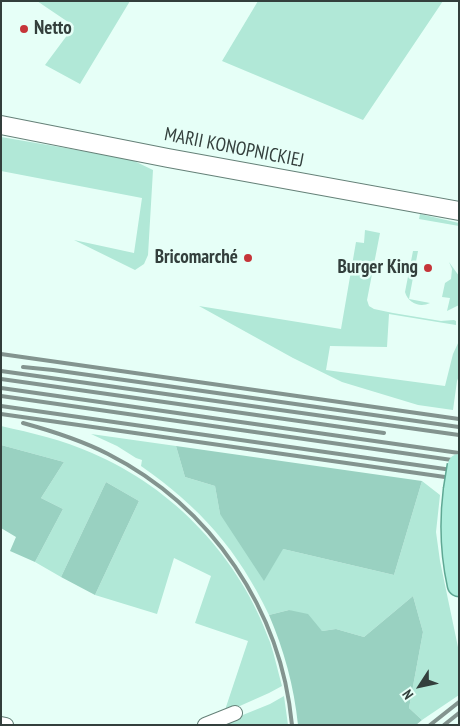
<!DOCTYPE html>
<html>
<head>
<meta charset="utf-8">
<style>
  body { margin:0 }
  #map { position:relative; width:460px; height:726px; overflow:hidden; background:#e6fff7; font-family:"PT Sans Narrow",sans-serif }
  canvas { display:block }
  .frame { position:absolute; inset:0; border:2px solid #333f3c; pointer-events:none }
  .north { position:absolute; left:395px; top:661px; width:50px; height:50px; -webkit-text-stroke:4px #e6fff7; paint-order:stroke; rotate:235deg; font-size:14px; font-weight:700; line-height:20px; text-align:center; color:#333f3c }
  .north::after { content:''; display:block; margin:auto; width:18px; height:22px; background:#333f3c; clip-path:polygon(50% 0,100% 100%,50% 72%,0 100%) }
</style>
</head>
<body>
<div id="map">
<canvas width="460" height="726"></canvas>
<div class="frame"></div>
<div class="north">N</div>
</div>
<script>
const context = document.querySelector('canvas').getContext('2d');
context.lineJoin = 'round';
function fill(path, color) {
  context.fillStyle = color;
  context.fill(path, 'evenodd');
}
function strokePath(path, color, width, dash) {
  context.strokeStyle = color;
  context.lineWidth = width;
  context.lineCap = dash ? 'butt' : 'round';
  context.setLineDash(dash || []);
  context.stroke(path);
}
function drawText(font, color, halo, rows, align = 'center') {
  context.font = font + ' "PT Sans Narrow",sans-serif';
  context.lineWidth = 5;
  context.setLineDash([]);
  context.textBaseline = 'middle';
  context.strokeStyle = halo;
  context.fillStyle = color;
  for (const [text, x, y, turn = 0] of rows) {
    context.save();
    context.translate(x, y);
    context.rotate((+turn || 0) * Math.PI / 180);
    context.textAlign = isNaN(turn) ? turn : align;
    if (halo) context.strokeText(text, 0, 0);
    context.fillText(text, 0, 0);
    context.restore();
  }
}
fill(new Path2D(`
  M37 1H130L80 84 45 65 74 26Z
  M258 1H443L363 120 222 61Z
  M1 137 130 159 153 170 148 255 144 264 135 270 74 240 134 253 142 198 1 171Z
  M420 214 459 223V226L419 219Z
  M365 230 380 233 367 300 369 306 374 309 393 313 441 321 454 320 456 321V325L389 314 387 347 330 346 326 370 445 386 453 354 459 341V376L457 381 453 410 418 405 342 382 293 358 199 306 341 329 356 242 364 243Z
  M413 251H418L409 299 430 303C420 308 408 303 405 292Z
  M449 262 459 276V305L447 311 450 298 442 297 445 283 451 279 452 269Z
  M1 426C32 433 63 440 92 453 174 488 240 558 270 642 275 657 278 672 282 686L269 693 224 713 248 641 195 623 211 576 174 558 157 614 95 595 139 501 106 482 61 577 35 562 63 509 41 498 64 462 1 445Z
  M91 434 176 446 185 477 215 486 220 514 283 549 394 575 422 481 440 495 436 532 440 561 459 652V695L422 720 409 708 423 632 413 596 364 637 336 629 322 631 289 610 269 615C238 550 200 507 141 466L142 460 136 458 117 446Z
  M284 696 288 725H218L270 704Z`), '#b1e8d7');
fill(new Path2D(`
  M1 445 64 462 41 498 63 509 35 562 10 551 16 537 1 528Z
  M176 446 422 481 394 575 283 549 264 581 220 514 215 486 185 477Z
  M106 482 139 501 95 595 61 577Z
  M413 596 423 632 409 708 422 720 416 725H298C294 686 284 650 269 615L289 610 308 614 322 631 336 629 364 637Z`), '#99d1c1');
const minor = new Path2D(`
  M1 724 6 725
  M205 725 235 713`);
const tertiary = new Path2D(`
  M1 125 168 158 459 211`);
const primary = new Path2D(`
  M455 490C451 522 452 553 459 585`);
strokePath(minor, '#658178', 16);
strokePath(tertiary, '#658178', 20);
strokePath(primary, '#5fa894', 25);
strokePath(minor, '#fff', 14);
strokePath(tertiary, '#fff', 18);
strokePath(primary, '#adeddc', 22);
strokePath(new Path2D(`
  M1 354 459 419
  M23 367 53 370 459 427
  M1 371 459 435
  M1 379 384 433
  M1 388 459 453
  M1 396 459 461
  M1 406 459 471
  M1 414 459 479
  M23 423C52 431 81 440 108 454 212 507 281 610 292 725
  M430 725 459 702
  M444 725 459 713`), '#83948f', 4);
const primaryBridge = new Path2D(`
  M455 490 459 465`);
strokePath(primaryBridge, '#5fa894', 25, []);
strokePath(primaryBridge, '#adeddc', 22);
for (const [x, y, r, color] of [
  [24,29,5,"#c53539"],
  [248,258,5,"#c53539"],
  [428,268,5,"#c53539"]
]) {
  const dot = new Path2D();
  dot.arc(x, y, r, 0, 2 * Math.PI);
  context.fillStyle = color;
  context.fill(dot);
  strokePath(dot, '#e6fff7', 2);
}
drawText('bold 19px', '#333f3c', '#e6fff7', [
  ["Netto",34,29,"left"],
  ["Bricomarché",238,258],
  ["Burger King",418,268]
], 'right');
drawText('19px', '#333f3c', '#e6fff7', [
  ["MARII KONOPNICKIEJ",234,148,11]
]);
</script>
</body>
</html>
